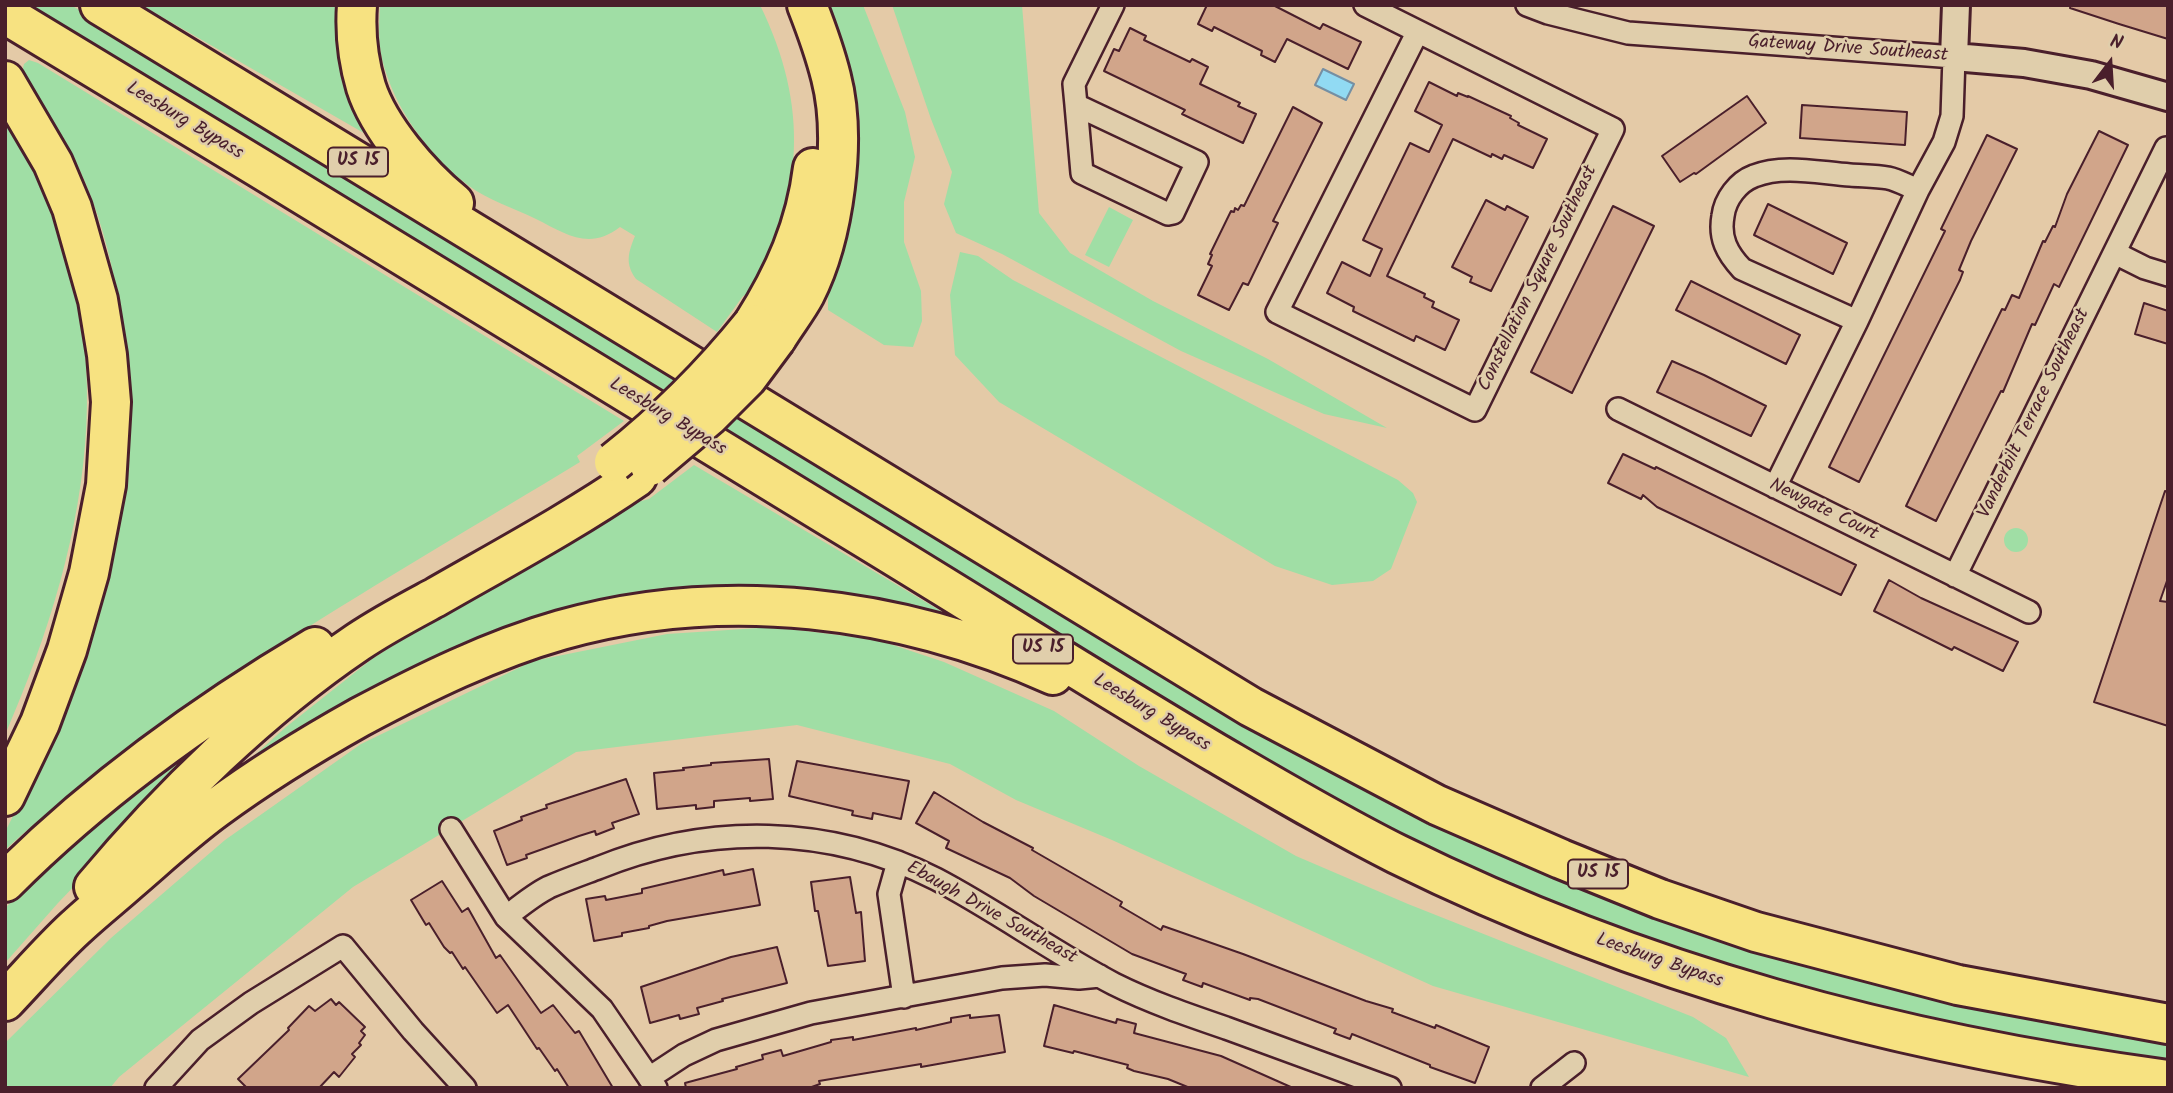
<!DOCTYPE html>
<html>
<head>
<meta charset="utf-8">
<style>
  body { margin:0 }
  #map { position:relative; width:2173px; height:1093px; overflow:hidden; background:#e4caa7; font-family:Kalam,sans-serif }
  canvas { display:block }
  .frame { position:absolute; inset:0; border:7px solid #4a1f2b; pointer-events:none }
  .north { position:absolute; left:2075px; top:28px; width:70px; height:70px; -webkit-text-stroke:5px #e0ceab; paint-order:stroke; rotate:17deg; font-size:19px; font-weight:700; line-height:28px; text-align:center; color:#4a1f2b }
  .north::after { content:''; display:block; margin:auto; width:24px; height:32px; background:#4a1f2b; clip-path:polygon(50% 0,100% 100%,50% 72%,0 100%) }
</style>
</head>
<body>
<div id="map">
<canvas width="2173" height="1093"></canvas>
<div class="frame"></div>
<div class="north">N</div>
</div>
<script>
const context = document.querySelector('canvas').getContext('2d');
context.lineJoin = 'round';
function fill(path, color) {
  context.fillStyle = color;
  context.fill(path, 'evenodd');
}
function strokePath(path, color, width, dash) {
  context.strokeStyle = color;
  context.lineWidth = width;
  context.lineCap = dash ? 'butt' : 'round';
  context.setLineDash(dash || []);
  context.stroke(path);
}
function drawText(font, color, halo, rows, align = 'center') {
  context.font = font + ' Kalam,sans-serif';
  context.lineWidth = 5;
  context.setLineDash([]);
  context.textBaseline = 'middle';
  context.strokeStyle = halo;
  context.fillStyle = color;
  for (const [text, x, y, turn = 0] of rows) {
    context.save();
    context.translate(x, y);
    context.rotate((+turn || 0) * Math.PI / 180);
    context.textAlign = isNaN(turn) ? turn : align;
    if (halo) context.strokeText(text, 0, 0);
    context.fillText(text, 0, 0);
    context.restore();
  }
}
fill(new Path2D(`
  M9 5H71L372 187 1446 825 2168 1035V1069L1841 1003 1630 938 1335 808Z
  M141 5H345L376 140Z
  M380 5H760C810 107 804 197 749 294L743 296 717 332 636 279C625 264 628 253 635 236L620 227C589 251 566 234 536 219 514 208 488 200 469 186 428 155 394 108 382 59 378 41 379 23 380 5Z
  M830 5H863L905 112 915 157 904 202V242L921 291 922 321 913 347 884 345 828 310V289L855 177V83Z
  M892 5H1022L1039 213 1070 253 1153 301 1268 359 1387 428 1324 414 1181 351 1002 254 956 233 944 204 952 172 931 119Z
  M29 60 38 63 624 421 577 456 580 462C383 582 178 695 5 850V832L29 784 128 414C126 325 113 234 72 154 58 125 37 100 22 72L24 64Z
  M5 121C134 316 93 534 5 735Z
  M1109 207 1133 220 1109 267 1085 255Z
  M960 252 978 256 1013 280 1398 480 1413 493 1417 502 1391 569 1373 581 1332 585 1275 566 999 402 955 355 950 295Z
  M694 465 973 630 647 598 227 780 286 727 372 659 462 602 630 504 649 499Z
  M2004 540a12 12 0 1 1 24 0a12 12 0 1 1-24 0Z
  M774 627 878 640 944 662 1054 711 1139 766 1296 856 1408 904 1693 1017 1726 1038 1749 1077 1433 986 1112 840 1016 800 950 764 797 725 576 752 353 887 119 1077 110 1088H5V1043L111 938 225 840 361 744 533 661 667 634Z
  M285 686 144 813 58 903 5 963V908L37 877 159 771Z`), '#a0dea5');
const water = new Path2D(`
  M1323 69 1354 84 1346 100 1315 85Z`);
fill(water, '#91daf3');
strokePath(water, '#758fa3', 2);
const building = new Path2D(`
  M1207 5H1273L1320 29 1323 24 1361 42 1348 69 1287 39 1275 62 1261 55 1262 51 1214 27 1212 31 1198 24Z
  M2071 5H2168V39L2119 24 2070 8Z
  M1130 28 1146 36 1144 40 1190 62 1192 59 1208 67 1200 84 1240 103 1238 106 1256 114 1243 143 1182 114 1185 110 1104 71 1114 49 1119 51Z
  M1429 82 1457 96 1458 93 1468 97V96L1511 116 1510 118 1519 123 1518 125 1547 139 1533 168 1504 155 1502 159 1492 154 1491 157 1453 139 1387 276 1425 294 1424 297 1434 302 1432 307 1459 320 1445 350 1416 336 1414 341 1353 311 1354 307 1327 293 1342 262 1370 276 1382 249 1363 240 1410 143 1429 152 1442 125 1415 111Z
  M1747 96 1766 123 1696 174 1694 173 1680 182 1662 156Z
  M1802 105 1907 112 1905 145 1800 138Z
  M1293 107 1322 123 1273 221 1278 223 1248 285 1243 283 1229 310 1198 295 1212 266 1208 264 1212 255 1210 254 1231 211 1234 212 1235 208 1238 210 1241 205 1244 206Z
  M2099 131 2128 145 2059 287 2054 284 2035 325 2032 324 2003 392 2001 391 1936 521 1906 506 2002 309 2005 310 2012 295 2019 298 2043 241 2045 242 2053 226 2055 227 2067 194Z
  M1987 135 2017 149 1971 241 1959 270 1963 272 1960 280 1859 482 1829 467 1945 231 1941 229Z
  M1486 200 1505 210 1507 206 1528 217 1491 291 1470 282 1472 277 1452 267Z
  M1768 204 1847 243 1833 274 1754 235Z
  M1613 206 1654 226 1572 393 1531 372Z
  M1691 281 1800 335 1786 364 1676 310Z
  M2144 303 2168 311V344L2135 334Z
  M1672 361 1704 375 1766 406 1751 436 1657 392Z
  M1623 454 1655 469 1656 467 1856 565 1841 595 1657 507 1643 495 1641 499 1608 483Z
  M2165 491 2168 492V578L2160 601 2168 602V726L2094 702Z
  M1889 580 1921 598 2018 642 2003 671 1954 647 1952 650 1874 611Z
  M769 759 773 799 750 801V798L714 801V807L696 809V805L657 809 654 773 684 770 683 768 711 765V763Z
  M797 761 909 781 901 819 873 813 872 819 852 815 853 811 789 796Z
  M626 779 639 814 612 823 614 828 596 835 595 831 579 836 526 855 527 858 507 865 494 831 522 820 521 817 547 808 546 805Z
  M934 792 983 822 1033 848 1032 850 1122 902 1120 906 1161 930 1163 926 1243 954 1366 1001 1393 1009 1392 1012 1435 1028 1436 1025 1489 1047 1475 1083 1430 1067V1065L1352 1034 1350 1039 1334 1033 1336 1029 1258 999 1250 998V1000L1203 983 1202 987 1183 980 1186 974 1132 954 1034 896 1010 878 946 848 949 841 916 823Z
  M753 869 760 905 667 921 649 926V928L622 933V936L594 941 586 899 605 896 606 900 642 893V889L723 870 724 875Z
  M850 877 856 913 861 912 865 961 828 966 818 911H815L811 882Z
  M442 881 462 912 468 908 496 958 500 955 541 1013 553 1005 575 1033 579 1031 613 1088H569L557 1069 555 1071 539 1048 537 1049 508 1005 497 1013 465 967 463 969 452 952 450 953 444 947 429 923 426 925 411 900Z
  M777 947 787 983 722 999 723 1001 697 1008 699 1014 680 1019 679 1015 650 1023 641 987 731 957Z
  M331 999 336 1005 339 1002 365 1027 361 1031 365 1035 359 1043 361 1045 352 1054 355 1057 339 1077 334 1072 319 1088H247L238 1079 289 1030 288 1028 309 1006 315 1011Z
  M1054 1005 1116 1023 1117 1019 1136 1024 1134 1033 1221 1056 1293 1088H1190L1168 1079 1134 1071 1127 1068 1128 1065 1074 1051 1073 1053 1044 1046Z
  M970 1015V1018L999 1015 1005 1052 921 1067V1064L819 1081 820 1084 809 1088H686L685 1083 737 1069 736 1067 763 1059 762 1055 781 1050 783 1056 831 1042V1040L853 1037V1040L916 1028V1030L951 1022V1018Z`);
fill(building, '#d1a58a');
strokePath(building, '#4a1f2b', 2);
const minor = new Path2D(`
  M1365 5 1613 129 1475 410 1277 312 1417 33
  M1527 5 1548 13 1628 33 1954 57 1952 116 1944 142 1918 190 1857 321 1775 487
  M1076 105 1197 162 1173 213 1168 214 1082 173Z
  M1076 105 1074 84 1113 5
  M2115 253 2145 268 2168 275
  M1857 321 1742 269C1727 253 1719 238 1723 216 1725 199 1738 182 1754 176 1783 164 1820 173 1850 175 1862 176 1876 176 1888 178 1898 180 1908 186 1918 190
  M1618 409 2029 612
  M1955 576 2166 148
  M451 829 506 917 602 1009 656 1088
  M898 862 889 894 904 997
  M506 917C519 907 533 895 549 887 565 880 582 874 598 868 708 823 830 825 936 879 997 911 1053 952 1114 984 1150 1002 1188 1015 1226 1028 1281 1048 1336 1068 1390 1088
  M649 1078 684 1055 716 1040 811 1013 1002 978 1045 975 1079 978 1100 976
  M156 1088 200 1040 251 1003 343 946 413 1031 465 1088
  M1542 1088 1574 1063`);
const tertiary = new Path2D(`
  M1956 5 1954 57 2024 63 2091 75 2168 97`);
const motorway = new Path2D(`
  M100 5 1251 707 1437 805 1561 859 1660 899 1756 932 1958 985 2168 1024
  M357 5C355 32 358 60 366 87 379 128 421 176 454 203
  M5 14C281 180 555 349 830 517 959 595 1086 676 1216 753 1276 788 1335 823 1397 854 1642 975 1898 1044 2168 1080
  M5 81 53 163 72 208 98 300 107 355 111 402 106 485 89 573 67 650 40 723 5 796
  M753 324C784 275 806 226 813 168
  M776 339C785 324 797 309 805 294 834 237 847 139 831 77 825 53 816 28 807 5
  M5 882C98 789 202 714 315 647
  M94 887C168 798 262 707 358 642 383 625 410 611 436 597 504 558 573 521 637 477
  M5 1001C28 977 50 951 75 928 92 912 111 897 129 881 157 857 185 831 215 809 261 775 310 745 360 717 424 683 491 650 561 630 724 584 900 606 1053 675`);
strokePath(minor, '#4a1f2b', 26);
strokePath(tertiary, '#4a1f2b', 32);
strokePath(motorway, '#4a1f2b', 44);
strokePath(minor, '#e0ceab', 21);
strokePath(tertiary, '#e0ceab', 26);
strokePath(motorway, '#f7e281', 38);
const motorwayBridge = new Path2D(`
  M614 462C666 421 712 375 753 324
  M650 466 709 416 747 378 776 339`);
strokePath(motorwayBridge, '#4a1f2b', 44, []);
strokePath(motorwayBridge, '#f7e281', 38);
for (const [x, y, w] of [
  [358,162,60],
  [1043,649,60],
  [1598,874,60]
]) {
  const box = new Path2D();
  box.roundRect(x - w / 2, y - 14.5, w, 29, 5);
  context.fillStyle = '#e0ceab';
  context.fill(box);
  strokePath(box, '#4a1f2b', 2);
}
drawText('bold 18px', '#4a1f2b', null, [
  ["US 15",358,162],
  ["US 15",1043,649],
  ["US 15",1598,874]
]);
drawText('19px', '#4a1f2b', '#e0ceab', [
  ["Gateway Drive Southeast",1848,50,4],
  ["Leesburg Bypass",184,122,31],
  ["Constellation Square Southeast",1539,279,-64],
  ["Vanderbilt Terrace Southeast",2035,414,-64],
  ["Leesburg Bypass",667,418,31],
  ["Newgate Court",1823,511,26],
  ["Leesburg Bypass",1151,714,31],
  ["Ebaugh Drive Southeast",991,914,29],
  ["Leesburg Bypass",1659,962,19]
]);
</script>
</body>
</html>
